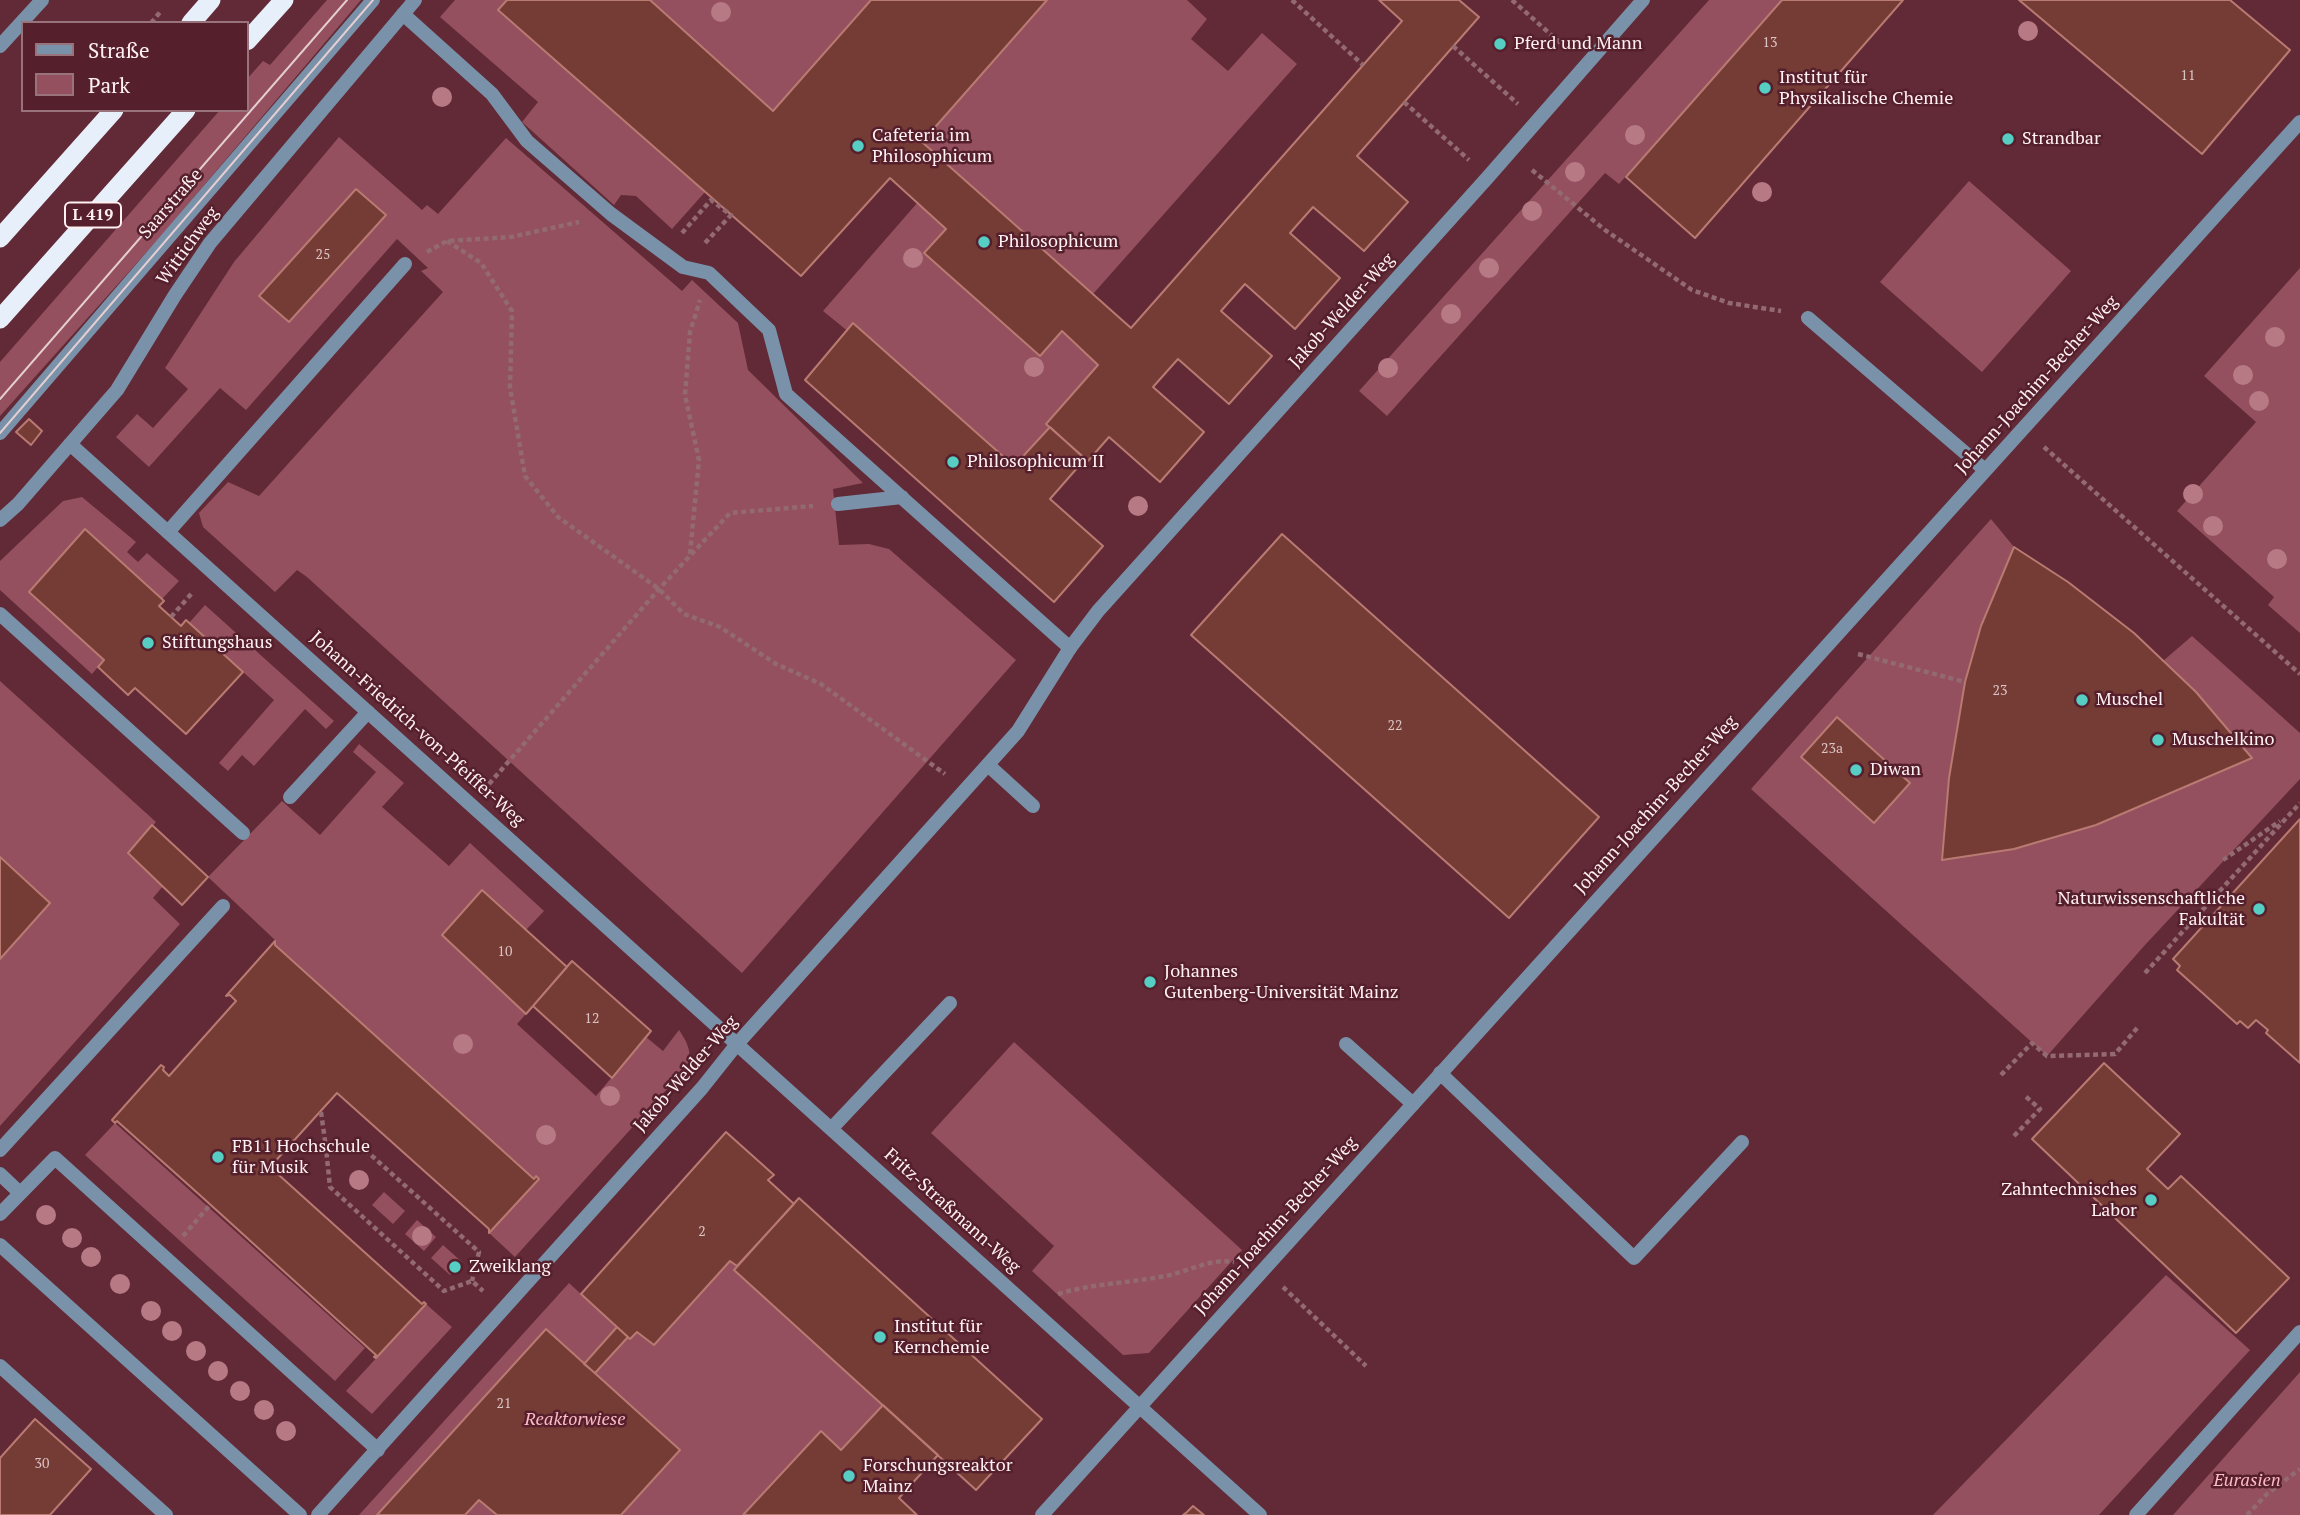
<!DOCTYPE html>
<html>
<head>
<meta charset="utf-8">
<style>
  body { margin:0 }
  #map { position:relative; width:2300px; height:1515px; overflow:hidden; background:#612a36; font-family:"PT Serif",serif }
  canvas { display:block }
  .legend { position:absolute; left:21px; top:21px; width:228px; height:91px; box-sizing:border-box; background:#551f2c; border:2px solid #99737b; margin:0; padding:9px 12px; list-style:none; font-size:21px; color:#fff0f2 }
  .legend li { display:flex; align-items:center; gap:14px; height:35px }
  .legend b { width:35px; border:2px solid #99737b }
</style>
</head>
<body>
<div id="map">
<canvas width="2300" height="1515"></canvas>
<ul class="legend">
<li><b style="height:9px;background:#7a92a9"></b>Straße</li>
<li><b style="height:19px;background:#94505e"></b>Park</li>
</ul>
</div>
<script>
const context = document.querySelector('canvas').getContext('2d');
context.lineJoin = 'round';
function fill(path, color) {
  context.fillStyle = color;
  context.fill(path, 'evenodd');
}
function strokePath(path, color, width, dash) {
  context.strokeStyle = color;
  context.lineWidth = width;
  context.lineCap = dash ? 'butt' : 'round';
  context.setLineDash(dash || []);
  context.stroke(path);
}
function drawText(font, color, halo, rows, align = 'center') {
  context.font = font + ' "PT Serif",serif';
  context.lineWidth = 5;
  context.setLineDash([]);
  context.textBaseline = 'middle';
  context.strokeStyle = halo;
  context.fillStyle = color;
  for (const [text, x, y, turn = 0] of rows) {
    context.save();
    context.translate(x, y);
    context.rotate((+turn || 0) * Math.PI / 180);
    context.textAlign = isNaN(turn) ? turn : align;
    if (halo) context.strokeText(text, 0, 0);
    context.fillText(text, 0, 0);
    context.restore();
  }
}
fill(new Path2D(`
  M327 0H361L161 236 0 416V362L220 110H247V79L263 61 270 65Z
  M455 0H507L498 10 705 192 672 229 636 196 621 195 614 205 522 122 538 102 440 17Z
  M650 0H871L773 111Z
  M1047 0H1187L1207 19 1191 39 1228 71 1262 33 1297 64 1093 294 922 142Z
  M1709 0H1782L1619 184 1605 173 1387 416 1359 391Z
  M339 137 422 210 427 205 438 214 506 138 682 291 692 280 738 323 748 370 863 483 833 489 839 545 869 544 889 549 1016 660 742 973 307 577 297 570 275 592 203 527 199 513 228 482 259 496 443 292 421 271 428 268 397 239 246 410 220 388 149 467 116 437 137 414 153 428 188 389 165 368 234 262Z
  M1969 181 2071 271 1982 372 1880 282Z
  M918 202 946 229 925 254 1040 356 1062 331 1098 365 1046 423 1050 427 1014 466 823 311Z
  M2300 268V633L2268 605 2274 597 2177 511 2256 422 2204 376Z
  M82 497 136 542 127 552 138 562 147 553 179 581 162 599 85 530 29 592 104 660 92 674 0 590V561L63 501Z
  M1991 519 2014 547 1965 682 1949 778 1943 860 2014 849 2096 825 2251 758 2196 692 2163 661 2192 636 2300 733V779L2145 945 2047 1056 1751 789Z
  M205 605 334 721 326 729 305 709 254 766 242 755 228 771 219 763 274 700 189 623Z
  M0 681 156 822 128 854 163 886 153 898 180 924 0 1126V959L50 903 0 857Z
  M359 744 404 783 382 807 449 866 470 843 544 911 526 930 482 890 442 935 526 1014 517 1024 596 1096 646 1037 663 1051 679 1030C687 1042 694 1054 686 1068L515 1257 489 1233 538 1179 537 1176 534 1179 275 945V940L208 877 282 801 320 835 376 772 353 752Z
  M1014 1042 1242 1250 1149 1353 1123 1355 1032 1271 1054 1246 931 1133Z
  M115 1123 365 1348 335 1381 85 1155Z
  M384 1192 405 1211 393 1224 372 1205Z
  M417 1220 436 1237 424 1251 405 1234Z
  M443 1245 462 1262 450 1275 431 1258Z
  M730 1261 737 1266 734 1270 883 1405 841 1450 821 1431 743 1515H359L569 1283 628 1337 631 1338 637 1332 654 1345Z
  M2166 1275 2250 1350 2099 1515H1933Z
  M426 1304 452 1327 372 1414 346 1391Z
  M2300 1372V1515H2173Z`), '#94505e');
const building = new Path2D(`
  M507 0H650L773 111 871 0H1047L922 142 1131 328 1402 21 1379 0H1459L1479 17 1357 156 1408 202 1364 251 1313 207 1290 233 1340 278 1295 329 1245 284 1221 311 1272 356 1229 404 1178 359 1153 387 1204 432 1160 482 1109 437 1088 461 1046 424 1098 365 1062 331 1040 356 924 253 946 229 890 178 801 276 498 10Z
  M1782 0H1903L1695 238 1626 177Z
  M2019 0H2230L2290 50 2202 154Z
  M356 189 386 215 289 322 259 296Z
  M853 323 1014 466 1050 427 1085 459 1050 499 1103 546 1054 602 805 380Z
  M29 419 42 431 31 445 16 432Z
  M85 529 162 599 164 601 159 606 181 626 186 620 243 672 186 734 135 688 128 695 98 667 104 660 29 592Z
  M1282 534 1599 817 1509 918 1191 635Z
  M2014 547 2068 582 2134 633 2196 692 2252 758 2096 825 2014 849 1942 860 1949 778 1965 682 1981 626Z
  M1837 717 1910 783 1874 823 1801 757Z
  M2300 819V1063L2266 1033 2268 1030 2256 1020 2248 1028 2240 1021 2237 1024 2177 970 2180 966 2173 959Z
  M152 825 208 877 182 905 128 853Z
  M0 857 50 903 0 959Z
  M482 890 567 967 526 1014 442 935Z
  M275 941V945L534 1179 536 1176 539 1179 489 1233V1229L337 1093 270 1167 422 1304 424 1302 426 1304 376 1358 374 1357 376 1355 202 1197 117 1121 115 1123 112 1120 161 1065 164 1067 163 1070 169 1076 236 1001 230 995 226 996Z
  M572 961 651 1031 612 1078 533 1006Z
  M2104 1063 2180 1134 2147 1169 2168 1189 2181 1176 2289 1278 2236 1333 2032 1139Z
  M726 1132 774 1175 768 1180 794 1204 737 1266 730 1261 654 1345 637 1332 630 1339 581 1294Z
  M799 1198 1042 1419 976 1490 734 1270Z
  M617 1327 628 1337 595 1373 584 1364Z
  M546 1329 680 1450 621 1515H497L479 1500 465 1515H377Z
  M883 1405 938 1455 899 1498 917 1515H743L821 1431 841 1450Z
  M35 1419 91 1469 50 1515H0V1458Z
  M1193 1506 1204 1515H1183L1187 1512Z`);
fill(building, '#753c35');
strokePath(building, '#b97a72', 2);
strokePath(new Path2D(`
  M1292 0 1363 65
  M1512 0 1566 48
  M151 23 161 11
  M1453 46 1518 104
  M1404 102 1469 160
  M1532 170 1605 230 1692 290 1729 303 1781 311
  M682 233 711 200 731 215 705 243
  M447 241 481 263 512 311 510 387 525 476 558 517 659 589 684 614 720 627 776 664 821 684 945 774
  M427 252 447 241 511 237 579 222
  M2044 447 2300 674
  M690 554 699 460 685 395 690 332 700 300
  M171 617 193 592
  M1858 654 1965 682
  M489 784 659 589 730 513 813 506
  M2223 860 2280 821
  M2145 973 2300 803
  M2001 1075 2032 1043 2047 1056 2115 1054 2138 1027
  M321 1112 326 1148 362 1147 479 1252 472 1281
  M2014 1136 2040 1109 2024 1095
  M288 1148H326L330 1187 444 1291 472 1281 483 1291
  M183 1236 210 1205
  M1283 1287 1366 1366
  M1058 1294C1094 1283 1133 1283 1170 1275 1191 1270 1212 1258 1234 1262
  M2247 1515 2267 1494 2300 1469`), '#936972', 4.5, [5, 3.5]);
strokePath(new Path2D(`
  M403 14 492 94 527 141 611 214 683 267 709 273 769 330 786 394 1070 648
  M0 46 42 0
  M1808 318 1985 470
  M0 433 373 0
  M838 504 902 497
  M168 532 405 264
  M0 614 243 833
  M988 765 1033 806
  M290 797 368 712
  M1346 1044 1413 1104
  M1440 1073 1634 1258 1742 1142
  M832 1128 950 1003
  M0 1150 223 906
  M0 1174 20 1193
  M0 1214 55 1158 378 1450
  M0 1245 300 1515
  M0 1366 166 1515`), '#7a92a9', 14);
strokePath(new Path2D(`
  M1070 648 1098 611 1488 177 1643 0`), '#7a92a9', 14);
strokePath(new Path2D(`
  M70 444 1260 1515
  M0 520 18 504 117 390 175 295 210 243 415 0
  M318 1515 702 1088 737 1044 1018 731 1070 648
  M1042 1515 2300 122
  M2136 1515 2300 1332`), '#7a92a9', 14);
strokePath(new Path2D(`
  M191 23 211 0
  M247 41 284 0
  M0 238 114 110
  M0 319 186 110`), '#e7f0fa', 19);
strokePath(new Path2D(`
  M0 399 347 0
  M0 433 373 0`), '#e4ced2', 2);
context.fillStyle = '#b77a85';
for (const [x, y] of [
  [721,12],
  [2028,31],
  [442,97],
  [1635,135],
  [1575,172],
  [1762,192],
  [1532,211],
  [913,258],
  [1489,268],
  [1451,314],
  [2275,337],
  [1034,367],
  [1388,368],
  [2243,375],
  [2259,401],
  [2193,494],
  [1138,506],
  [2213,526],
  [2277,559],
  [463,1044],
  [610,1096],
  [546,1135],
  [359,1180],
  [46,1215],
  [422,1236],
  [72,1238],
  [91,1257],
  [120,1284],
  [151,1311],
  [172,1331],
  [196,1351],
  [218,1371],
  [240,1391],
  [264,1410],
  [286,1431]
]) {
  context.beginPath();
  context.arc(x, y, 10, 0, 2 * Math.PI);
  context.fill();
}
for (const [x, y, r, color] of [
  [1500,44,7,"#56cec4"],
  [1765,88,7,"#56cec4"],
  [2008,139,7,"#56cec4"],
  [858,146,7,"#56cec4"],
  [984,242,7,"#56cec4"],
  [953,462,7,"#56cec4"],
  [148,643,7,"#56cec4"],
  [2082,700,7,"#56cec4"],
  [2158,740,7,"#56cec4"],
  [1856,770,7,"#56cec4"],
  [2259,909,7,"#56cec4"],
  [1150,982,7,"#56cec4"],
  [218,1157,7,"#56cec4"],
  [2151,1200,7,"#56cec4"],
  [455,1267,7,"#56cec4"],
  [880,1337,7,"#56cec4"],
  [849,1476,7,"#56cec4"]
]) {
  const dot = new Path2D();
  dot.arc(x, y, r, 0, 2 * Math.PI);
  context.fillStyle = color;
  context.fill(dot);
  strokePath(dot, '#551f2c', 2.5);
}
drawText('14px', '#dcc3c3', null, [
  ["13",1770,43],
  ["11",2188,76],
  ["25",323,255],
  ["23",2000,691],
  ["22",1395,726],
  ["23a",1832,749],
  ["10",505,952],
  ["12",592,1019],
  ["2",702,1232],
  ["21",504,1404],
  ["30",42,1464]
]);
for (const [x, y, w] of [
  [93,215,56]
]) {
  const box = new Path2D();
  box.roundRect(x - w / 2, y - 12.5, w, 25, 5);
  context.fillStyle = '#551f2c';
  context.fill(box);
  strokePath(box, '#fff0f2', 2);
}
drawText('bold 16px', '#fff0f2', null, [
  ["L 419",93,215]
]);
drawText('18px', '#fff0f2', '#551f2c', [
  ["Pferd und Mann",1514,44],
  ["Institut für",1779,78],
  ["Physikalische Chemie",1779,99],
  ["Cafeteria im",872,136],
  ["Philosophicum",872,157],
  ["Strandbar",2022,139],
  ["Philosophicum",998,242],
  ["Philosophicum II",967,462],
  ["Stiftungshaus",162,643],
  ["Muschel",2096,700],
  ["Muschelkino",2172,740],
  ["Diwan",1870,770],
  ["Naturwissenschaftliche",2245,899,"right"],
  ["Fakultät",2245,920,"right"],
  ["Johannes",1164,972],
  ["Gutenberg-Universität Mainz",1164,993],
  ["FB11 Hochschule",232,1147],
  ["für Musik",232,1168],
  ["Zahntechnisches",2137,1190,"right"],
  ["Labor",2137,1211,"right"],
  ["Zweiklang",469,1267],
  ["Institut für",894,1327],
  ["Kernchemie",894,1348],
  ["Forschungsreaktor",863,1466],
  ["Mainz",863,1487]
], 'left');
drawText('18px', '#fff0f2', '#551f2c', [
  ["Saarstraße",171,204,-49],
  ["Wittichweg",188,246,-54],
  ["Jakob-Welder-Weg",1342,311,-48],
  ["Johann-Joachim-Becher-Weg",2037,385,-48],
  ["Johann-Friedrich-von-Pfeiffer-Weg",417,729,42],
  ["Johann-Joachim-Becher-Weg",1656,805,-48],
  ["Jakob-Welder-Weg",686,1074,-49],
  ["Fritz-Straßmann-Weg",952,1211,42],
  ["Johann-Joachim-Becher-Weg",1276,1226,-48]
]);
drawText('italic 18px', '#fdbbc6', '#551f2c', [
  ["Reaktorwiese",575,1420],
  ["Eurasien",2247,1481]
]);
</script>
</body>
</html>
